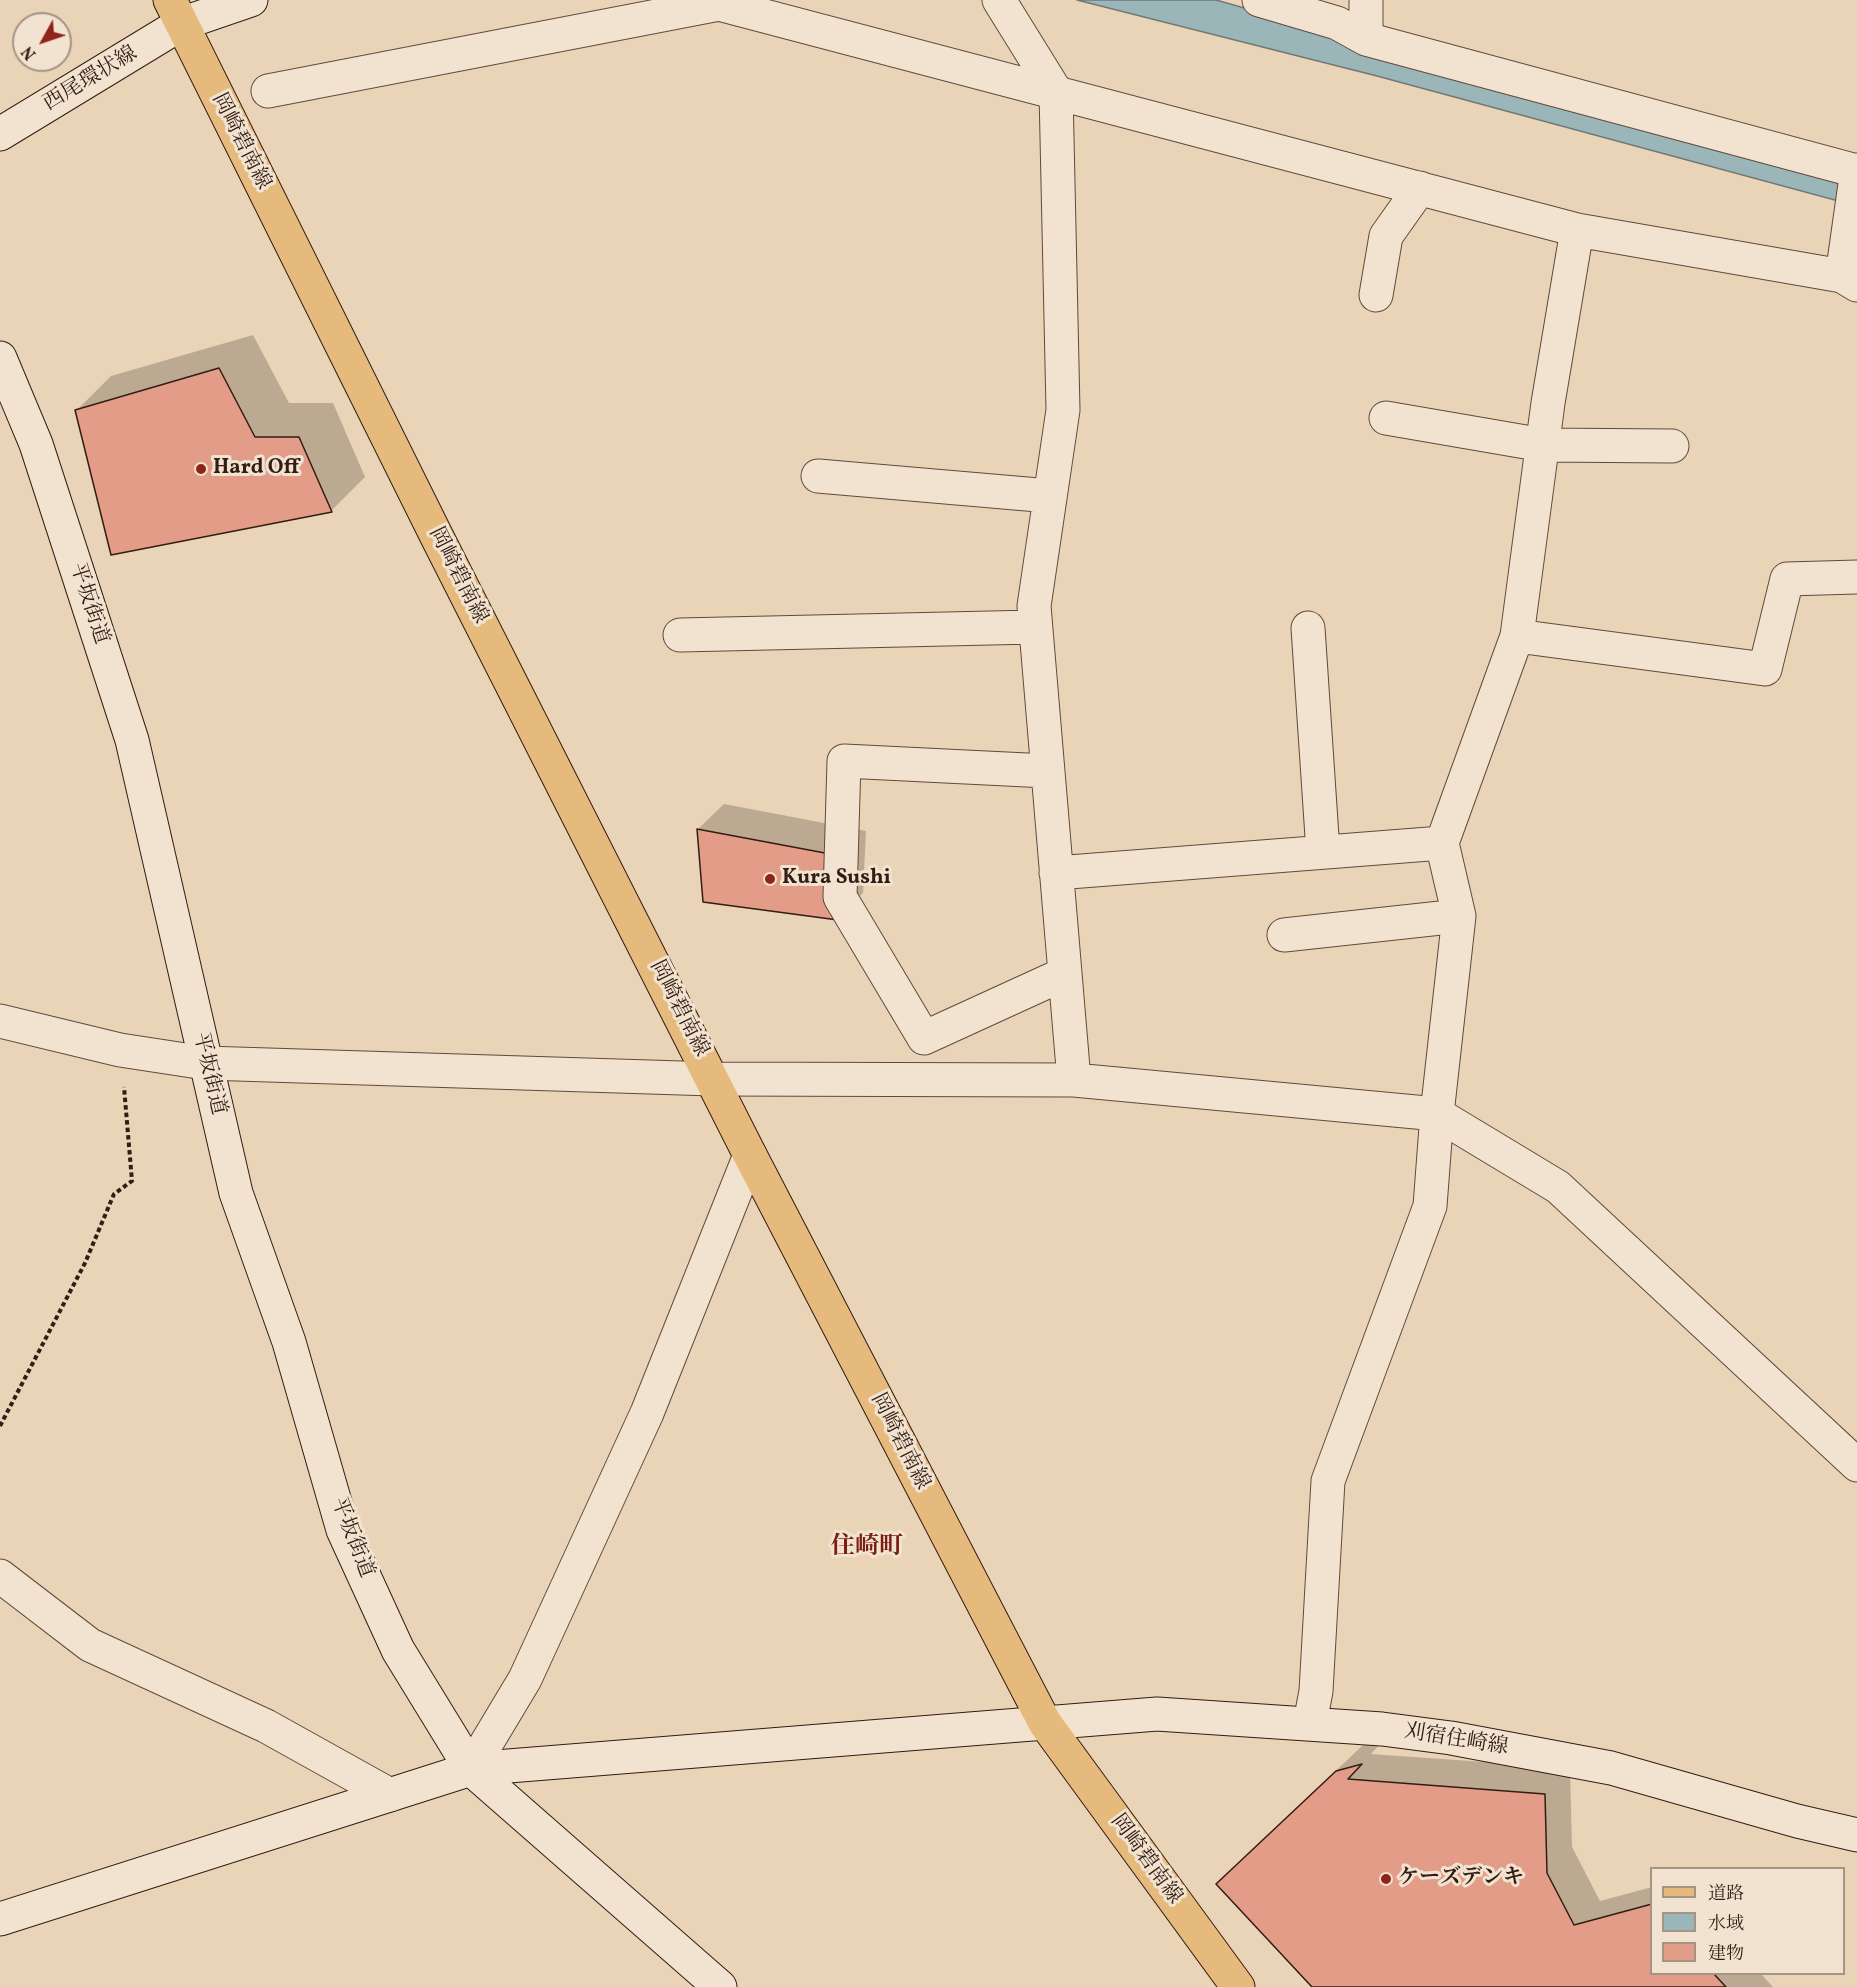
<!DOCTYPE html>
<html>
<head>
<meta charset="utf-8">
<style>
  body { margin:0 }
  #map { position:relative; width:1857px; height:1987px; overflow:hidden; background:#ead4b7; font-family:Vollkorn,"Noto Serif JP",serif }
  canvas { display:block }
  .legend { position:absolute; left:1650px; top:1867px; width:195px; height:108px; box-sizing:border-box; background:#f1e3d0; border:2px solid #a59384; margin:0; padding:8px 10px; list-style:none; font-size:18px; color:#321c13 }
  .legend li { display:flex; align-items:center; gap:12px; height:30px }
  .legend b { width:30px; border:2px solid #a59384 }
  .north { position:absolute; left:12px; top:12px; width:60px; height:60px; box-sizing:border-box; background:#f1e3d0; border:2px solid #a59384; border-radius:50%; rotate:230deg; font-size:16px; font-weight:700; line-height:24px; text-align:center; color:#321c13 }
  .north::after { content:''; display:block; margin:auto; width:21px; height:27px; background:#8f2418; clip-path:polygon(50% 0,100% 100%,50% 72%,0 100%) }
</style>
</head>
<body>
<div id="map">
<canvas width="1857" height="1987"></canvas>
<ul class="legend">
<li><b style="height:8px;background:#e5ba7c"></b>道路</li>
<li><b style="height:16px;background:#9bb6b8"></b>水域</li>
<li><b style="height:16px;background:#e39c88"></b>建物</li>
</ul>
<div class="north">N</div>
</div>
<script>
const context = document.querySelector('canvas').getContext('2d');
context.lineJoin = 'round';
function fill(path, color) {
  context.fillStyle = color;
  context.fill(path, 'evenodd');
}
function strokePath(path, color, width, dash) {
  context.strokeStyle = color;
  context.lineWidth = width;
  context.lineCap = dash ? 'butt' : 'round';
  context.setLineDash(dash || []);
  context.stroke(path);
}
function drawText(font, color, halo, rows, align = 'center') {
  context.font = font + ' Vollkorn,"Noto Serif JP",serif';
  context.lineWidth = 6;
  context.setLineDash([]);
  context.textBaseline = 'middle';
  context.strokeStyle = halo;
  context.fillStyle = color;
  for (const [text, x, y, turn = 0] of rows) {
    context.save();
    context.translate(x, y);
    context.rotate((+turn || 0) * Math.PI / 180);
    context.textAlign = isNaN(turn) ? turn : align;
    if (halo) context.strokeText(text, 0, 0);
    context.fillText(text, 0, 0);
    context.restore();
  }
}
const water = new Path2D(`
  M1077 0H1216L1857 180V206L1377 76Z`);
fill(water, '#9bb6b8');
strokePath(water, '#717876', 1.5);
fill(new Path2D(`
  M253 335 289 403H333L365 477 331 511 77 410 111 376Z
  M724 804 866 831 863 893 837 918 698 829Z
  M1384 1740 1371 1754 1570 1768 1572 1847 1600 1901 1652 1887V1974H1761L1773 1987H1315L1243 1859 1363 1745Z`), '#0003');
const building = new Path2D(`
  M219 368 255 437H299L332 512 111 555 75 410Z
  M697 829 841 856 838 920 703 902Z
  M1362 1764 1348 1779 1545 1794 1547 1873 1574 1925 1652 1904V1974H1714L1726 1987H1312L1216 1884 1336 1771Z`);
fill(building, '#e39c88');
strokePath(building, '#321c13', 1.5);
const street = new Path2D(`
  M999 0 1056 92 1063 410 1034 606 1074 1080
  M1259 0 1337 23 1366 39 1857 171
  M1366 39V0
  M268 91 719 4 1577 230 1842 276 1857 285
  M1842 276 1857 170
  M1376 295 1386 236 1420 188
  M1386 418 1543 445 1672 446
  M818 476 1050 496
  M1308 628 1323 852
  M680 635 1035 627
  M1517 636 1765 669 1787 579 1857 577
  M1047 771 844 761 840 897 924 1038 1064 974
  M1056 873 1442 843
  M1284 935 1459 916
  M0 1021 120 1050 205 1063 713 1079 1074 1080 1437 1114 1558 1187 1857 1465
  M0 1576 90 1645 266 1726 390 1795
  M1310 1723 1316 1691 1328 1481 1430 1206 1437 1114 1459 916 1442 843 1517 636 1548 403 1577 230
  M471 1769 525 1679 647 1413 750 1155`);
const secondary = new Path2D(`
  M0 134 181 24 251 0
  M0 358 36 444 132 740 236 1193 289 1342 343 1530 398 1650 471 1769 720 1987
  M0 1919 471 1769 1157 1714 1382 1729 1451 1738 1611 1768 1797 1821 1857 1835`);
const primary = new Path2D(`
  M170 0 436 535 750 1155 1045 1723 1238 1987`);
strokePath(street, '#604a3c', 35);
strokePath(secondary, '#321c13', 35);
strokePath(primary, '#321c13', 35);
strokePath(new Path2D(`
  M0 1426 85 1263 114 1194 132 1181 124 1087`), '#321c13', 4, [4.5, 3]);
strokePath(street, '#f1e3d0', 33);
strokePath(secondary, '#f1e3d0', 33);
strokePath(primary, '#e5ba7c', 33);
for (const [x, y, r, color] of [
  [201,469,6,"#8f2418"],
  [770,879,6,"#8f2418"],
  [1386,1879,6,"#8f2418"]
]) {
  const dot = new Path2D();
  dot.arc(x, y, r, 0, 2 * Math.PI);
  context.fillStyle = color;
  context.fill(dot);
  strokePath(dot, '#f1e3d0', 2);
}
drawText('21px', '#321c13', '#f1e3d0', [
  ["西尾環状線",91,80,-31],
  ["岡崎碧南線",240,142,63],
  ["岡崎碧南線",457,576,63],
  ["平坂街道",88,604,72],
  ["岡崎碧南線",678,1009,63],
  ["平坂街道",208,1074,77],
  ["岡崎碧南線",899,1442,63],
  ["平坂街道",351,1538,69],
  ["刈宿住崎線",1456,1741,9],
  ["岡崎碧南線",1145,1860,54]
]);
drawText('bold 21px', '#321c13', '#f1e3d0', [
  ["Hard Off",213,469],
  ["Kura Sushi",782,879],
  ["ケーズデンキ",1398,1879]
], 'left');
drawText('bold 24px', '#7a1f14', '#f1e3d0', [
  ["住崎町",867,1549]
]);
</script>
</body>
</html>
